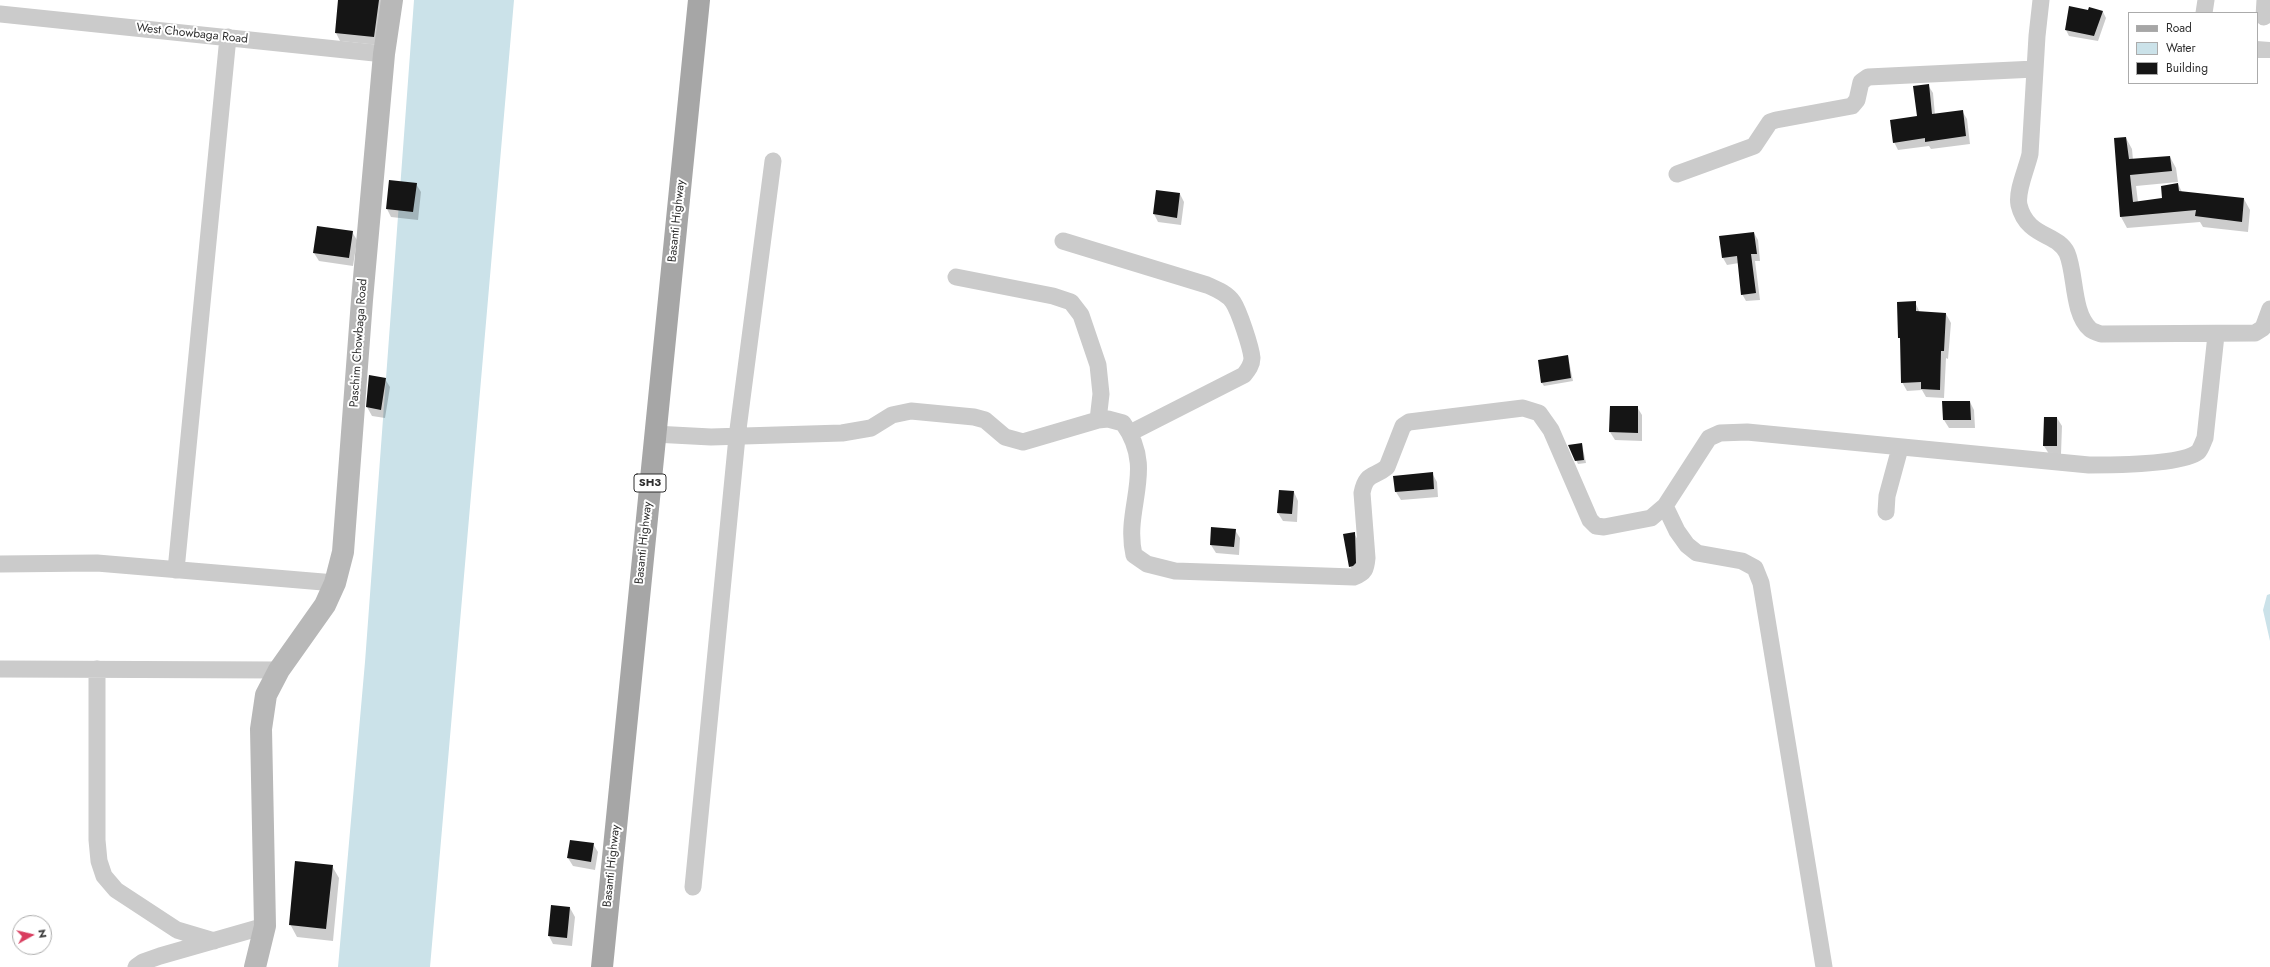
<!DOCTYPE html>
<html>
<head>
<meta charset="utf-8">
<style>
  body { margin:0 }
  #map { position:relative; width:2270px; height:967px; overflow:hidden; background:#fff; font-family:Jost,sans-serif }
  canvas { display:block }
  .legend { position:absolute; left:2128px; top:12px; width:130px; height:72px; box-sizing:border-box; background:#fff; border:1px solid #ababab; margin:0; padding:5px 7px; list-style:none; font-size:12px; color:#2e2e2e }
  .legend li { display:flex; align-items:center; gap:8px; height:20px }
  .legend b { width:20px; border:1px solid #ababab }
  .north { position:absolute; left:12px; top:915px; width:40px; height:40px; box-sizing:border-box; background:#fff; border:1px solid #ababab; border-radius:50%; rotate:82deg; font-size:11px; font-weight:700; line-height:16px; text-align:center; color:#2e2e2e }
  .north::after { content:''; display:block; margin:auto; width:14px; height:18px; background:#d93d5f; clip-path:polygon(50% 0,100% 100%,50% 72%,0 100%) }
</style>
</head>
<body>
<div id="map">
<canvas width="2270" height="967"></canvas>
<ul class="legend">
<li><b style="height:5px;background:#a6a6a6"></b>Road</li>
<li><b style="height:11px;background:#cbe2e9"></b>Water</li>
<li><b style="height:11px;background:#151515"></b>Building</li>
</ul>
<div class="north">N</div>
</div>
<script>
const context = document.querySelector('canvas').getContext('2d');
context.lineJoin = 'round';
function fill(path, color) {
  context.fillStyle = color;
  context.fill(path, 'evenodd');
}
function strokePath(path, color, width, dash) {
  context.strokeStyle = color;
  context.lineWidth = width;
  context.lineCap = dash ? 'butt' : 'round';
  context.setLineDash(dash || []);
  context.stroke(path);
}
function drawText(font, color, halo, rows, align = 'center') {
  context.font = font + ' Jost,sans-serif';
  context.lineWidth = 4;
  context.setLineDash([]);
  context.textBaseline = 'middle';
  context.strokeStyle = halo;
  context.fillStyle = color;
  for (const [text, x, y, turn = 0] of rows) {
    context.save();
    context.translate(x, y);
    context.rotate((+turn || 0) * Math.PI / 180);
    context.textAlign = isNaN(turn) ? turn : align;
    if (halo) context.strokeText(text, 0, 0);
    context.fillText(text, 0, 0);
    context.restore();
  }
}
fill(new Path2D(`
  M414 0H514L430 967H338L365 662Z
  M2270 594V641L2263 610 2267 595Z`), '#cbe2e9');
fill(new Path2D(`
  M339 0H383L378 45 340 41 336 33Z
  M2089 11 2103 12 2106 18 2098 41 2069 36 2066 30Z
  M2257 41 2270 42V58H2257Z
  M1928 85 1933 93 1935 115 1962 111 1967 119 1970 144 1931 149 1929 146 1898 150 1894 142 1918 117Z
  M2126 138 2132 149 2133 160 2170 157 2176 168 2178 182 2136 186 2138 202 2163 199 2178 184 2182 192 2244 199 2250 210 2248 232 2203 227 2200 222 2127 228 2121 217Z
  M416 184 421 192 418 220 391 217 387 209Z
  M1180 194 1184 202 1181 225 1158 222 1154 214Z
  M352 232 357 240 353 266 319 261 314 253Z
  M1754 233 1758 240 1760 261H1755L1760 300 1746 301 1742 294 1739 263 1727 265 1723 258Z
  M1915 302 1920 313 1946 314 1951 323 1948 359 1946 358 1944 398 1926 397 1922 390 1907 391 1902 382V341L1899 337Z
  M1568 356 1573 381 1544 386 1542 383Z
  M385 379 390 387 385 418 372 416 367 407Z
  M1970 402 1974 410 1975 428H1949L1944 420Z
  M1637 407 1642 415V441L1615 440 1610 432Z
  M2057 418 2062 426 2061 454H2049L2044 446Z
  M1582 444 1586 463 1578 464 1576 460Z
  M1432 473 1437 482 1438 497 1401 500 1396 492 1394 477Z
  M1294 492 1298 501 1297 522 1283 521 1278 513Z
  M1235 530 1240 538 1239 555 1216 553 1211 545Z
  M1354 533 1359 542 1361 567 1355 575 1350 566Z
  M593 844 598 852 595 870 573 866 568 858Z
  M332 866 339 878 333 941 297 937 290 924Z
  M552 906 570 908 575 917 572 946 553 944 549 936Z`), '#0003');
fill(new Path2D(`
  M338 0H379L374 37 335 33Z
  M2069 6 2088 10 2089 7 2103 11 2094 36 2065 30Z
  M1929 84 1932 114 1963 110 1966 136 1925 142V138L1893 143 1890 120 1917 116 1913 86Z
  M2126 137 2129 159 2170 156 2172 171 2130 175 2133 202 2162 198 2161 186 2178 183 2179 191 2244 198 2242 222 2195 216 2196 210 2120 217 2114 138Z
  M389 180 417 183 413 212 386 209Z
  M1156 190 1180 193 1177 218 1153 214Z
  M317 226 353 231 349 258 313 253Z
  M1754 232 1757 254H1751L1756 293 1741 295 1737 256 1722 258 1719 236Z
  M1916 301V311L1946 313 1944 351H1941L1940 390 1921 389V382L1901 383 1900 338H1898L1897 302Z
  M1568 355 1571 378 1541 383 1538 360Z
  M369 375 386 378 381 410 366 407Z
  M1942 401H1970L1971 420H1943Z
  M1610 406H1638V433L1609 432Z
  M2044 417H2057V446H2043Z
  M1582 443 1584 460 1575 461 1568 445Z
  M1433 472 1434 489 1395 492 1393 476Z
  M1279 490 1294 491 1292 514 1277 513Z
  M1211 527 1236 529 1234 547 1210 545Z
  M1355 532 1356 563 1353 566 1349 567 1343 534Z
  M570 840 594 843 591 862 567 858Z
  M295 861 333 865 326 929 289 925Z
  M551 905 570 907 567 938 548 936Z`), '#151515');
strokePath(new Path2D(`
  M2041 0 2037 36 2030 154C2027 168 2016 191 2019 205 2027 238 2058 233 2067 253 2076 274 2072 313 2090 329 2092 331 2098 333 2101 334L2255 333 2263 328 2270 309
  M2204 13 2206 0
  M0 14 384 54
  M2264 17 2265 0
  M1677 174 1754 146 1770 122 1776 120 1852 106 1857 100 1861 82 1868 77 2035 69
  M1063 241 1207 285C1216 289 1227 293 1233 302 1239 311 1251 347 1252 358 1252 365 1248 370 1244 375L1130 433
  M956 277 1053 296 1071 302 1081 315 1098 365 1101 394 1098 420
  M654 434 711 437 842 433 871 428 892 415 911 411 974 417 985 420 1005 437 1023 442 1098 420 1108 419 1123 423C1157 470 1123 507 1134 555L1147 564 1175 571 1354 577C1365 573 1366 569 1367 558L1362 493C1366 472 1374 478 1387 467L1403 426 1409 422 1523 408 1539 413 1551 430 1590 520 1596 526 1604 527 1651 518 1665 506 1709 438 1720 433 1747 432 2089 465C2111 465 2182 465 2198 452 2201 449 2203 442 2205 438L2216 335
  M1665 506 1677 531 1687 545 1697 553 1742 561 1755 568 1761 583 1824 967
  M1886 512 1887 496 1900 448
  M0 564 97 563 335 583
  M176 570 228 37
  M0 669 279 670
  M97 669V840L99 861 104 876 116 890 177 930 214 941
  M693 887 737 437 773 161
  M136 967 143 962 160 956 265 926`), '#cbcbcb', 17);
strokePath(new Path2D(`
  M255 967 265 926 261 729 266 695 279 670 325 605 335 583 343 552 362 300 384 54 392 0`), '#b8b8b8', 22);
strokePath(new Path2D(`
  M602 967 699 0`), '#a6a6a6', 22);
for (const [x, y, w] of [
  [650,483,32]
]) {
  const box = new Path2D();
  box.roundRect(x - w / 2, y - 9, w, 18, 3);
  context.fillStyle = '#fff';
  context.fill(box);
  strokePath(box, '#2e2e2e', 1);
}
drawText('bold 11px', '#2e2e2e', null, [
  ["SH3",650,483]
]);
drawText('12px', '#2e2e2e', '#fff', [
  ["West Chowbaga Road",192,34,6],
  ["Basanti Highway",677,221,-84],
  ["Paschim Chowbaga Road",359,343,-86],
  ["Basanti Highway",644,543,-84],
  ["Basanti Highway",612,866,-84]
]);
</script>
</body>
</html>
